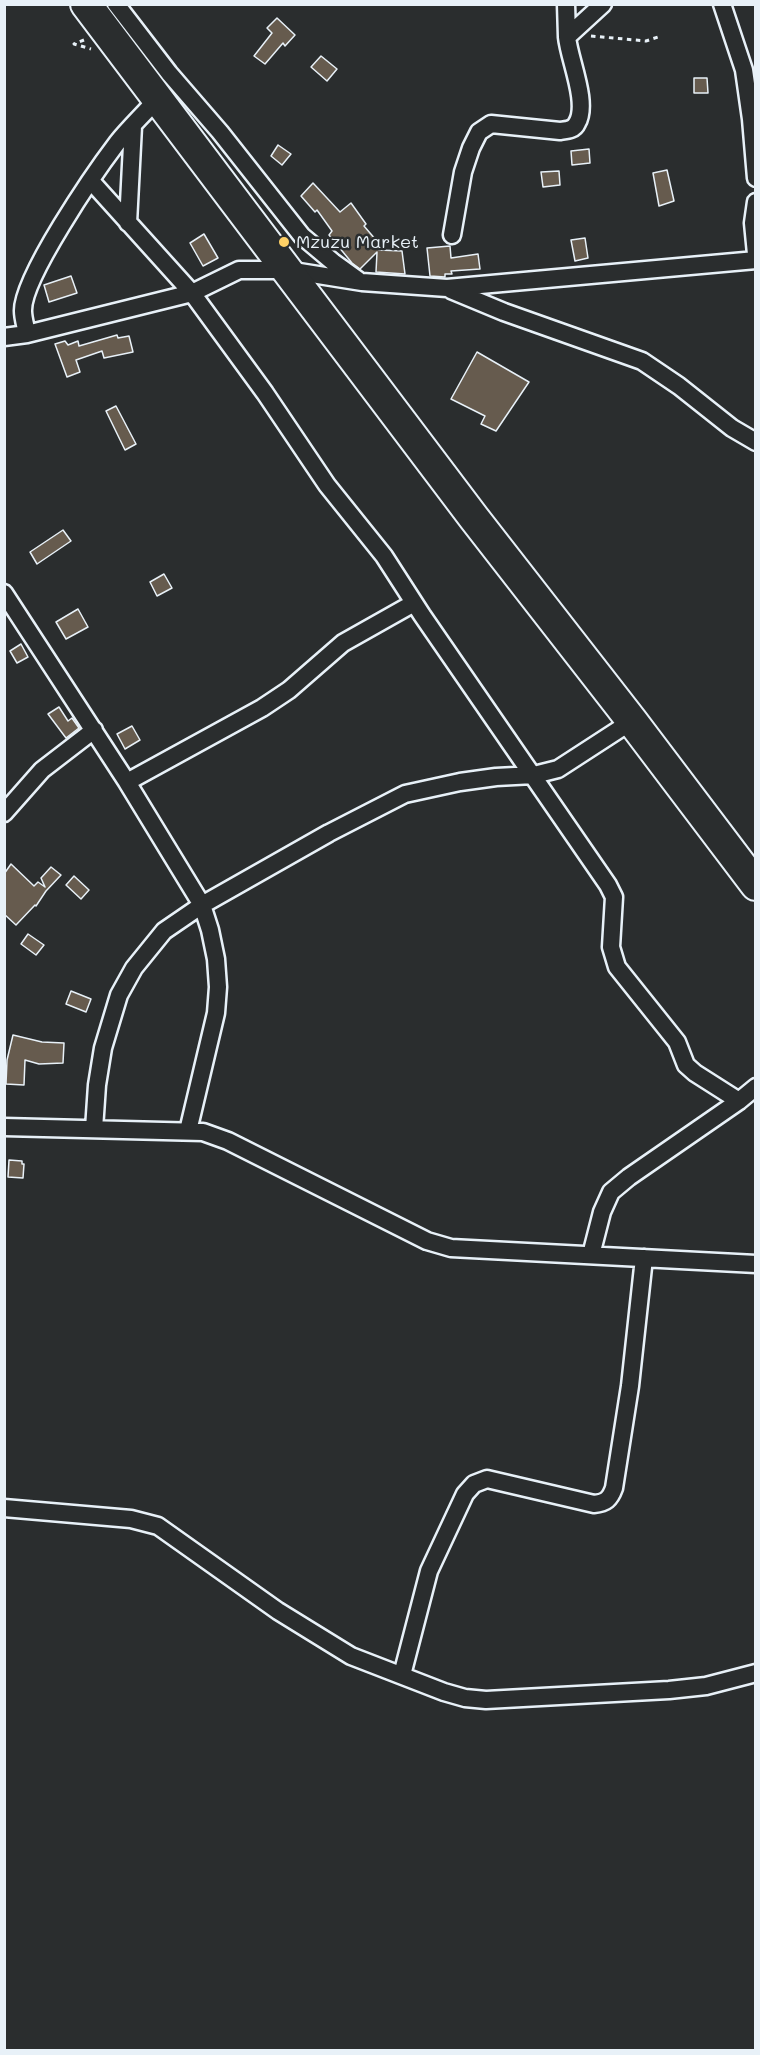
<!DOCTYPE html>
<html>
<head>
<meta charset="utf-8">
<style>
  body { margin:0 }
  #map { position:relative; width:760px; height:2055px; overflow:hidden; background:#2a2d2e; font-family:Mali,sans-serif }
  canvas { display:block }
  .frame { position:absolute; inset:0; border:6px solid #e8f1f8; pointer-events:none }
</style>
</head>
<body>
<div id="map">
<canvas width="760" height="2055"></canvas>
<div class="frame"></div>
</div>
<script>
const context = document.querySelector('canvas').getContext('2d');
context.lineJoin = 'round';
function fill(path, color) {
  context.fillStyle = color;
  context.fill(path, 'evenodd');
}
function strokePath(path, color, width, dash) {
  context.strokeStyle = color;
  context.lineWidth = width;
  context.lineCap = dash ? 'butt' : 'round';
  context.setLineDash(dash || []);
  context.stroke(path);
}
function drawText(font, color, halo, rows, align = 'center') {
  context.font = font + ' Mali,sans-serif';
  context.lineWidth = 5;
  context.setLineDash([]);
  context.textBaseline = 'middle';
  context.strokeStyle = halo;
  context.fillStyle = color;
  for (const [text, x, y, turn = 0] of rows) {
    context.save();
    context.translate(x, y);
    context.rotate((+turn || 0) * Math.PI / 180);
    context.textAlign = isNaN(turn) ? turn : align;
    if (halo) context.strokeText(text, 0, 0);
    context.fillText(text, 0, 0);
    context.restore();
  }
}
const building = new Path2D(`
  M277 18 295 35 285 46 283 43 265 64 254 56 272 33 267 28Z
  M321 56 337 69 327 81 311 67Z
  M694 78H707L708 93H694Z
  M278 145 291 154 282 165 271 156Z
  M589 149 590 163 572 165 571 151Z
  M667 170 674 201 659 206 653 173Z
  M559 171 560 185 543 187 541 172Z
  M313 183 340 212 351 203 366 224 364 226 382 247 379 250 402 251 405 274 376 272 377 252 360 269 352 263 329 235 332 231 317 210 315 212 301 196Z
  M204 234 218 258 203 266 190 243Z
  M585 238 588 258 575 261 571 240Z
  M450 246 451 258 478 254 480 269 451 271 452 274H445V277L430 276 427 248Z
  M71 276 77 293 49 302 44 285Z
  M117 335 118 338 129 336 133 352 104 358 102 351 76 360 80 372 67 377 55 344 65 341 68 345 78 341 79 346Z
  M477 352 529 382 496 431 481 424 485 416 451 399Z
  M116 406 136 444 125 450 106 411Z
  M63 530 71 541 37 564 30 552Z
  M164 574 172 588 157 596 150 582Z
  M78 609 88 627 66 639 56 622Z
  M21 644 28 657 17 663 10 651Z
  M59 707 68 721 72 718 79 728 66 738 48 714Z
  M132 726 140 740 125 749 117 734Z
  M11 864 34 886 38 882 45 887 41 878 51 867 61 875 46 891 36 906 35 905 16 925 4 914V874Z
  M74 876 89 890 81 899 66 885Z
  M28 934 44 945 36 955 21 944Z
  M71 991 91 999 86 1012 66 1004Z
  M13 1035 42 1042 64 1043 63 1063 39 1064 25 1060 24 1085 6 1084 7 1060Z
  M9 1160 22 1161V1164H24L23 1178 8 1177Z`);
fill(building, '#665b4e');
strokePath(building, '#e8f1f8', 1.5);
const street = new Path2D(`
  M116 4 169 73 220 132 302 236 333 262 358 280
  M566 4 567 37
  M722 4 744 70 751 119 756 178
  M91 181 192 293 265 393 327 485 384 556 422 615 608 885 614 897 611 947 617 967 677 1042 686 1065 695 1073 739 1101
  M756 202 753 223 756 254
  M128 223 133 126
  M452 235 463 172 471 148 479 132 491 124 560 131C567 130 574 130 577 123 589 103 569 59 567 37L603 4
  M451 290 504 312 642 361 679 386 732 428 756 442
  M27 334C26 327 23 319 23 311 22 278 95 172 117 143 129 128 144 114 157 99
  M4 337 27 334 192 293 239 270H287L362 282 447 288 756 260
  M4 593 127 782 202 905 210 930 216 959 218 987 216 1013 188 1131
  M127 782 262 708 289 690 343 643 414 603
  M4 813 42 770 94 730
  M4 1127 203 1132 228 1141 427 1241 451 1248 756 1264
  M94 1129 97 1085 103 1048 119 995 134 968 164 931 202 905 329 833 405 794 460 782 496 777 534 775 558 769 632 721
  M591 1255 602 1212 611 1192 629 1177 739 1101 756 1087
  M4 1508 131 1519 158 1526 278 1611 351 1656 444 1692 465 1698 486 1700 669 1690 706 1686 756 1673
  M402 1675 429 1571 465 1494 474 1484 487 1479 594 1504C606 1503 610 1499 614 1488L630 1386 644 1258`);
const highway = new Path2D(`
  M86 4 474 518 632 721 756 885`);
strokePath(street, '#e8f1f8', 21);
strokePath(highway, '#e8f1f8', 34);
strokePath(new Path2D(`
  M591 36 646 41 661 36
  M84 40 74 44 91 49`), '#e8f1f8', 3, [4.5, 4.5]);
strokePath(street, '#2a2d2e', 16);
strokePath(highway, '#2a2d2e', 30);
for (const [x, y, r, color] of [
  [284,242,6,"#ffd166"]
]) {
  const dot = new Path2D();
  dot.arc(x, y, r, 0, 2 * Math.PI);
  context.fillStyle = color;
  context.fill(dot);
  strokePath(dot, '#2a2d2e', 2);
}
drawText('18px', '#e8f1f8', '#2a2d2e', [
  ["Mzuzu Market",296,242]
], 'left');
</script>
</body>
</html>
